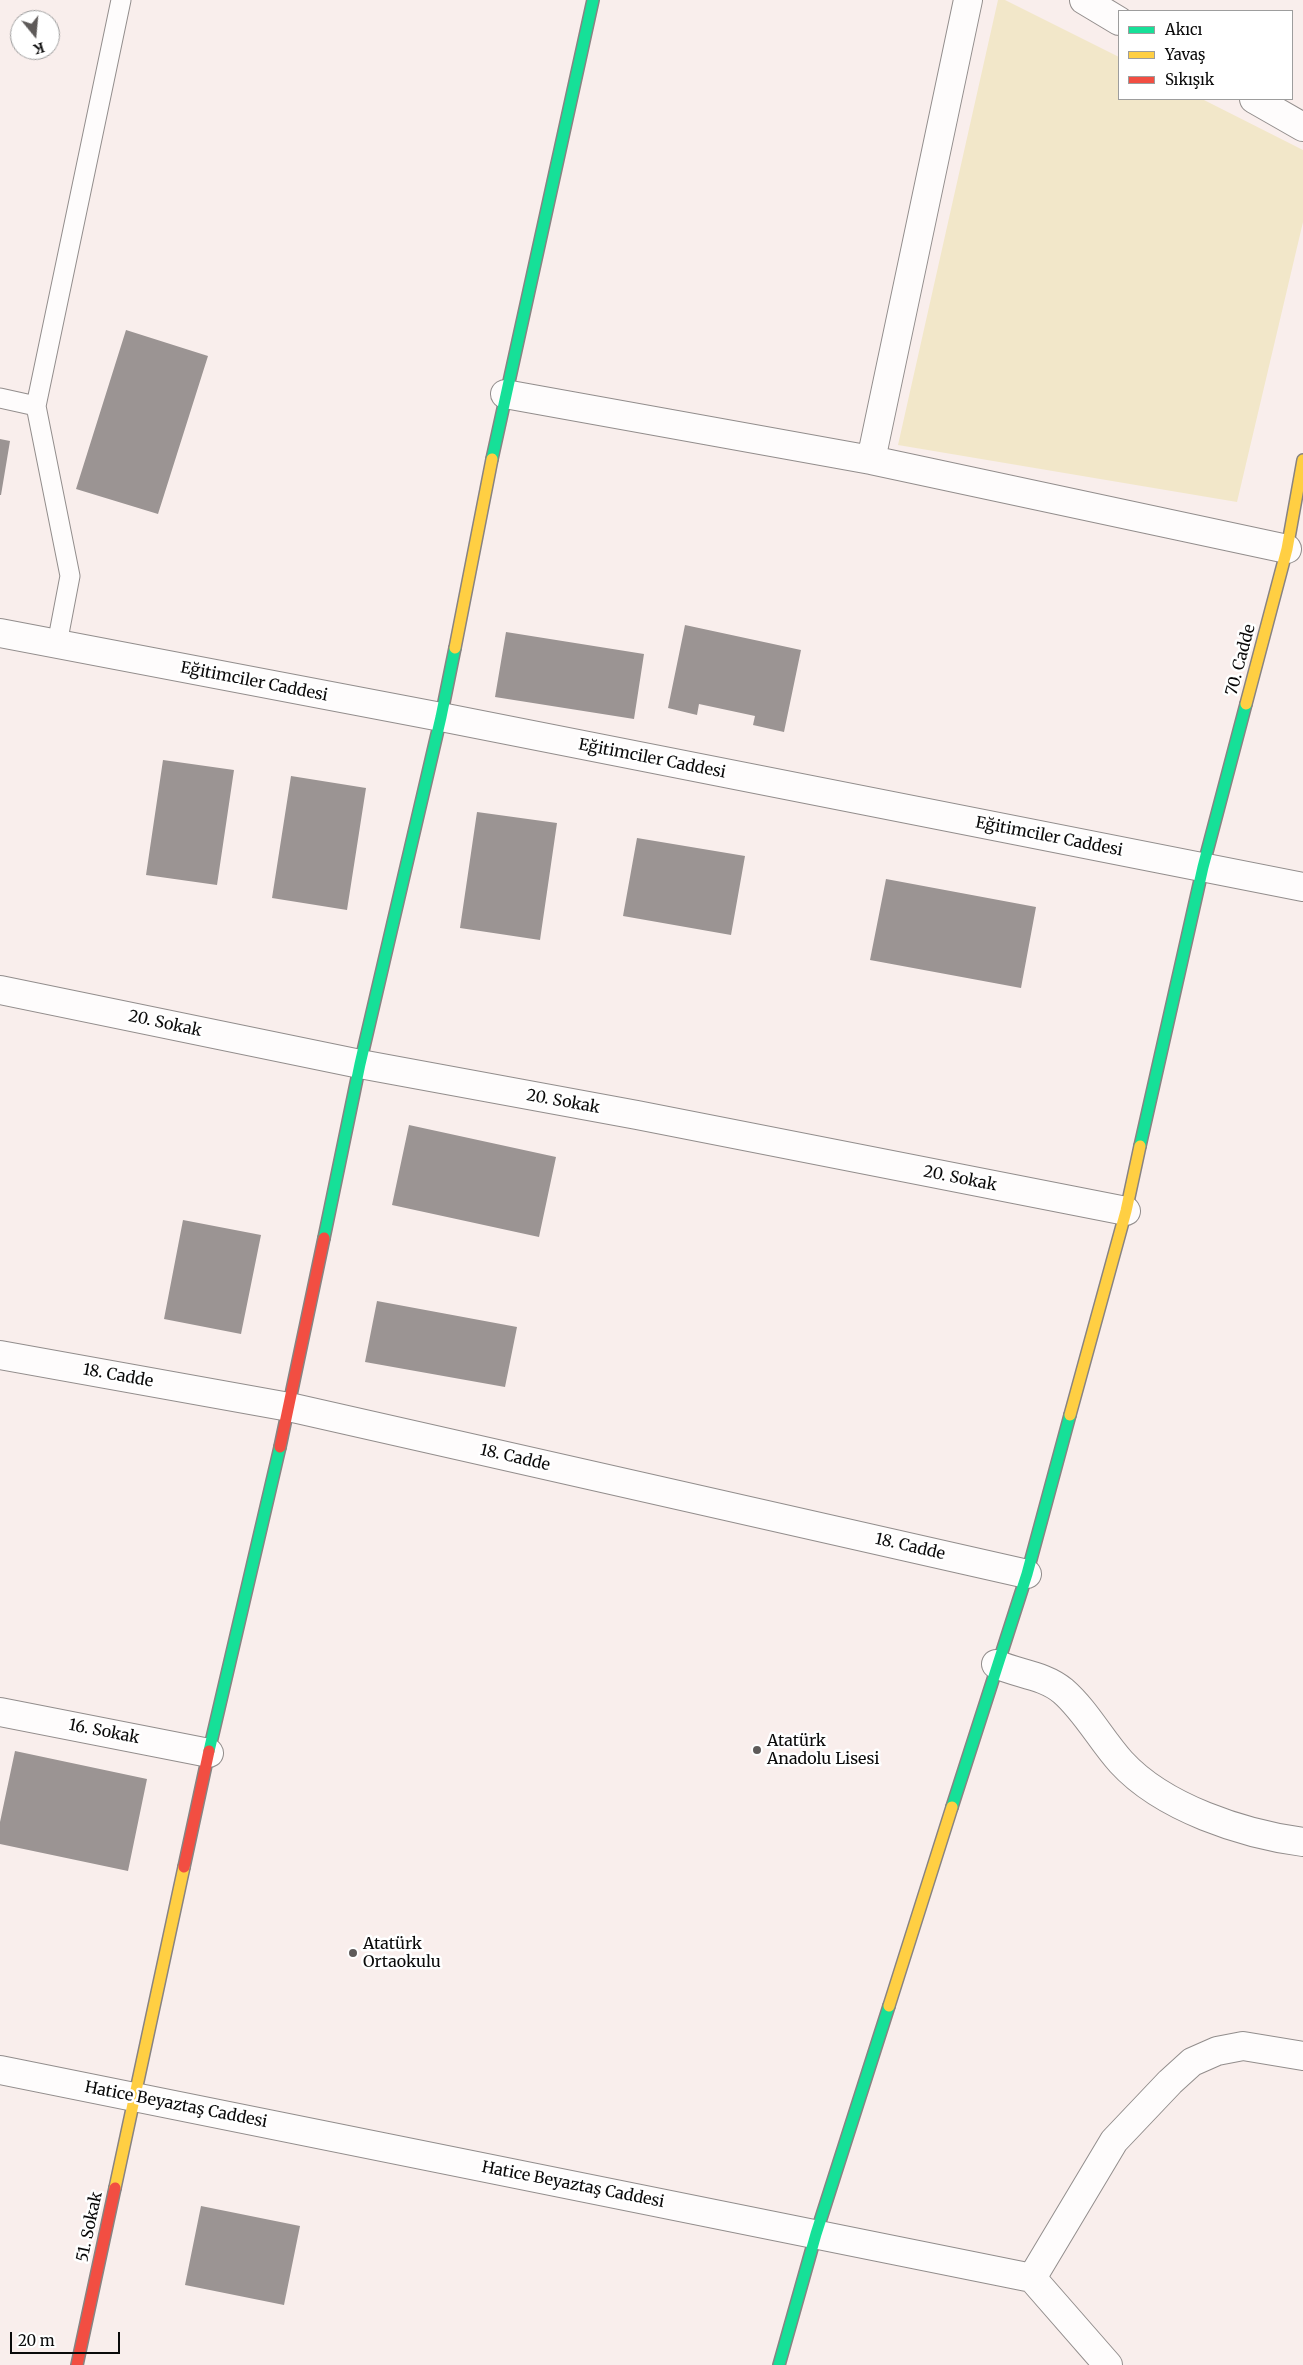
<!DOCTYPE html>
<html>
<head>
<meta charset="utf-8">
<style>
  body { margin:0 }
  #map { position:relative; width:1303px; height:2365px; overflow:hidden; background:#f9eeec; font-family:Merriweather,serif }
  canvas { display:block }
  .legend { position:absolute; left:1118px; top:10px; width:175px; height:90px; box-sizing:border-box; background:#fff; border:1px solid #9d9d9d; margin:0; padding:6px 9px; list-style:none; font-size:15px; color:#0a0a0a }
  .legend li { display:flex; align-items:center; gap:10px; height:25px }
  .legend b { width:25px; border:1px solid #9d9d9d }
  .north { position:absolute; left:10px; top:10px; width:50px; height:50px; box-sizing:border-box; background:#fff; border:1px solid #9d9d9d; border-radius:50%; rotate:163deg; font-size:14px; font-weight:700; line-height:20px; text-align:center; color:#0a0a0a }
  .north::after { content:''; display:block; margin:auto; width:18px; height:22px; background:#5e5a59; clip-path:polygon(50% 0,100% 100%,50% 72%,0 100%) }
  .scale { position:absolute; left:10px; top:2332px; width:110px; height:22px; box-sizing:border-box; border:2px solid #0a0a0a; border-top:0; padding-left:6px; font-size:15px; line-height:18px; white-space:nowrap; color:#0a0a0a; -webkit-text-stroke:4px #fff; paint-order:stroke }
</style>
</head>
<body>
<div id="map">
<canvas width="1303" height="2365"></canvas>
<ul class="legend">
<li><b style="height:6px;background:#16e098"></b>Akıcı</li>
<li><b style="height:6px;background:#ffcf43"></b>Yavaş</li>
<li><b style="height:6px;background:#f24e42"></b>Sıkışık</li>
</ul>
<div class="north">K</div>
<div class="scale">20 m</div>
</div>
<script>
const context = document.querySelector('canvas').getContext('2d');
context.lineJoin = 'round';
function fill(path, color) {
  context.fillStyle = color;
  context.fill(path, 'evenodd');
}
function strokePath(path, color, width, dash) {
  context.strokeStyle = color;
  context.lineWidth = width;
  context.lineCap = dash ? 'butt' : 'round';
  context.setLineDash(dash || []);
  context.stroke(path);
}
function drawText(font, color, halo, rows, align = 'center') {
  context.font = font + ' Merriweather,serif';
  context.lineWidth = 5;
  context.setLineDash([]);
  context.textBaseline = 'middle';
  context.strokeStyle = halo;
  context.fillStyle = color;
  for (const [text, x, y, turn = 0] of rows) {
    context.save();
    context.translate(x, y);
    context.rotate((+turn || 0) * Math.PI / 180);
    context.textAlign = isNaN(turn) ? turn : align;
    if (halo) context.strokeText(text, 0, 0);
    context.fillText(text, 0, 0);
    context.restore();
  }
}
fill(new Path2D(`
  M998 0H1005L1119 57V99H1202L1303 150V222L1237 502 898 445Z`), '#f2e7c9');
fill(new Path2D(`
  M126 330 208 356 158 514 76 489Z
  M0 439 10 441 1 495H0Z
  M685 625 801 650 784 732 753 725 755 716 699 704 697 715 668 708Z
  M506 632 644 654 634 719 495 697Z
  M163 760 234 770 217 885 146 875Z
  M291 776 366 788 347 910 272 898Z
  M477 812 557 823 540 940 460 928Z
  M637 838 745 856 731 935 623 916Z
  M886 879 1036 907 1021 988 870 960Z
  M409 1125 556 1157 539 1237 392 1205Z
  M183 1220 261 1235 241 1334 164 1319Z
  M377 1301 517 1327 505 1387 365 1362Z
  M15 1751 147 1779 128 1871 0 1844V1822Z
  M201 2206 300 2226 284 2305 185 2285Z`), '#9b9493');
const lane = new Path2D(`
  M0 398 36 406 121 0
  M36 406 70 576 57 644`);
const street = new Path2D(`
  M1084 0 1119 21
  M1254 99 1303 127
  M505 394 871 460 1287 549
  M871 460 968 0
  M0 633 441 717 1303 887
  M0 990 360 1064 637 1115 1126 1211
  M0 1355 289 1407 1027 1574
  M996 1664C1018 1674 1044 1675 1063 1691 1086 1711 1101 1740 1121 1762 1163 1808 1243 1834 1303 1842
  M0 1712 209 1753
  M0 2070 1032 2278 1108 2365
  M1032 2278 1114 2141 1170 2082 1192 2062 1217 2051 1243 2046 1303 2056`);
const fast = new Path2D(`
  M492 459 593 0
  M1140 1146 1203 867 1246 704
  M324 1238 360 1064 441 717 455 648
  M209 1751 280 1447
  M952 1807 1027 1574 1070 1415
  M779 2365 816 2234 889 2006`);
const slow = new Path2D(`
  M455 648 492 459
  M1246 704 1287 549 1303 460
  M1070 1415 1126 1211 1140 1146
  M889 2006 952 1807
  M115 2188 184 1867`);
const jam = new Path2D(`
  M280 1447 324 1238
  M184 1867 209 1751
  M77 2365 115 2188`);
strokePath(lane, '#928d8c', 21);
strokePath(street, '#928d8c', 30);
strokePath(fast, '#888382', 14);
strokePath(slow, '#888382', 14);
strokePath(jam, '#888382', 14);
strokePath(lane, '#fefcfc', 19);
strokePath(street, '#fefcfc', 28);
strokePath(fast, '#16e098', 11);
strokePath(slow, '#ffcf43', 11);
strokePath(jam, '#f24e42', 11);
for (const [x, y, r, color] of [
  [757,1750,5,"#5e5a59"],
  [353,1953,5,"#5e5a59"]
]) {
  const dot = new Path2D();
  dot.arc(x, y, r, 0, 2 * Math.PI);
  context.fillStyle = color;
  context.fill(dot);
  strokePath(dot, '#fff', 2);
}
drawText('16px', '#0a0a0a', '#fff', [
  ["70. Cadde",1241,660,-75],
  ["Eğitimciler Caddesi",254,682,11],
  ["Eğitimciler Caddesi",652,759,11],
  ["Eğitimciler Caddesi",1049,837,11],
  ["20. Sokak",165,1024,12],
  ["20. Sokak",563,1102,10],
  ["20. Sokak",960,1179,11],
  ["18. Cadde",118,1376,10],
  ["18. Cadde",515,1458,13],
  ["18. Cadde",910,1547,13],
  ["16. Sokak",104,1732,11],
  ["Hatice Beyaztaş Caddesi",176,2105,11],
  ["Hatice Beyaztaş Caddesi",573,2185,11],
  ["51. Sokak",90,2227,-78]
]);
drawText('16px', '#0a0a0a', '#fff', [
  ["Atatürk",767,1741],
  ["Anadolu Lisesi",767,1759],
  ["Atatürk",363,1944],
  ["Ortaokulu",363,1962]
], 'left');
</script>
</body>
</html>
